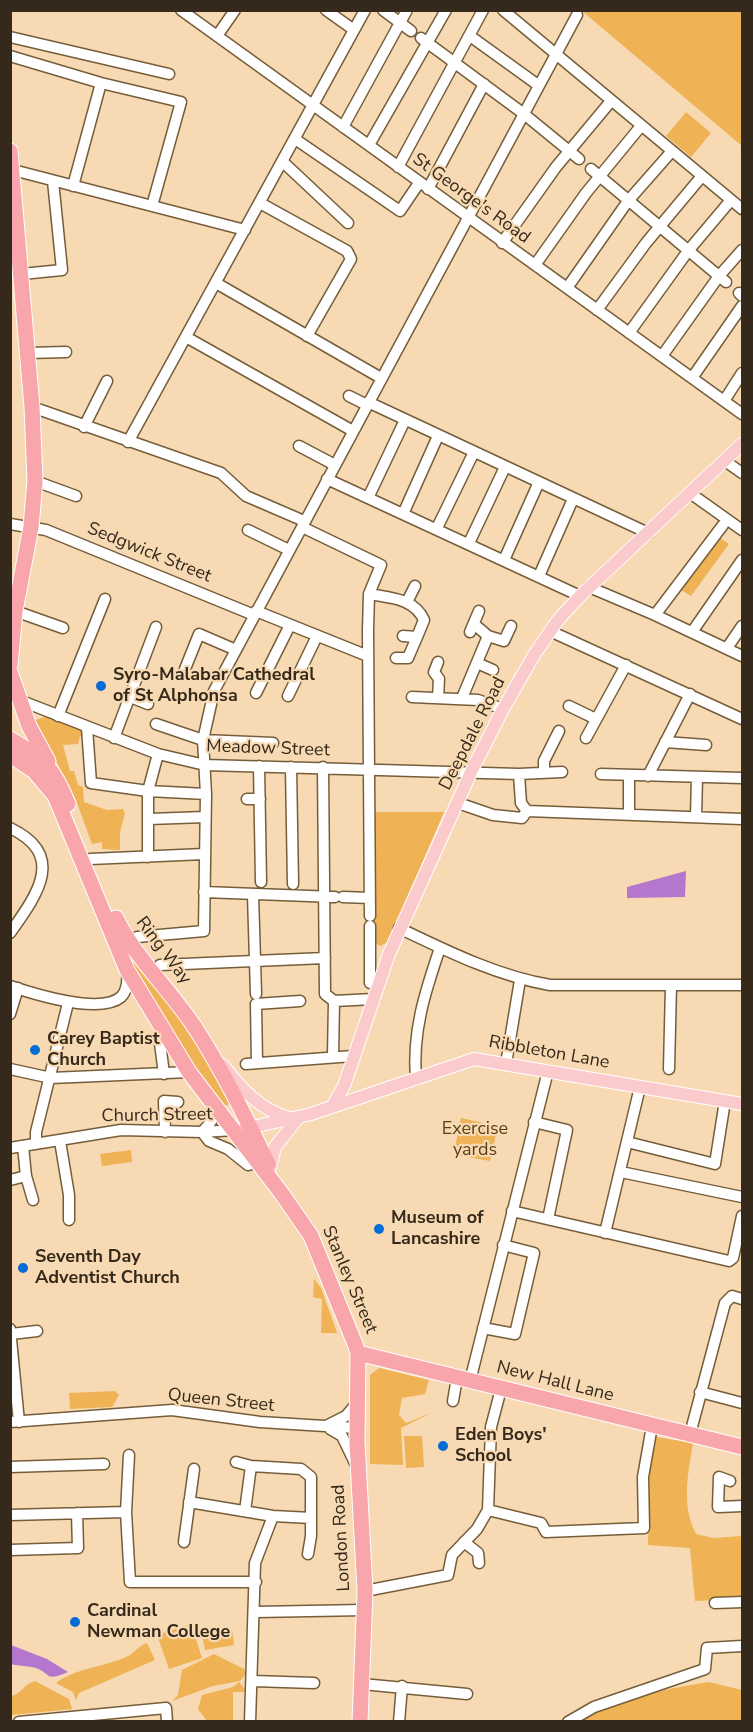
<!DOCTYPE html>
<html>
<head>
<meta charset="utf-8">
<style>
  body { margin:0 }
  #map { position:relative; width:753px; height:1732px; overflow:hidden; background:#f7dab3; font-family:"Nunito Sans",sans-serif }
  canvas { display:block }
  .frame { position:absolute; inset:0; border:12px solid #34291a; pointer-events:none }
</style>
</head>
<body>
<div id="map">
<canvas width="753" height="1732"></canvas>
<div class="frame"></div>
</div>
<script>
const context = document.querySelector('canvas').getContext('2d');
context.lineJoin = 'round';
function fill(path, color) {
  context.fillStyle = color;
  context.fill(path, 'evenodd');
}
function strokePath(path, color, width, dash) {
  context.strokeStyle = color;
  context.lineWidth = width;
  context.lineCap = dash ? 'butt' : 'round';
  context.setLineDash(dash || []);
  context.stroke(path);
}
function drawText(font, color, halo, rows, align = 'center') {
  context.font = font + ' "Nunito Sans",sans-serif';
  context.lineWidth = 4.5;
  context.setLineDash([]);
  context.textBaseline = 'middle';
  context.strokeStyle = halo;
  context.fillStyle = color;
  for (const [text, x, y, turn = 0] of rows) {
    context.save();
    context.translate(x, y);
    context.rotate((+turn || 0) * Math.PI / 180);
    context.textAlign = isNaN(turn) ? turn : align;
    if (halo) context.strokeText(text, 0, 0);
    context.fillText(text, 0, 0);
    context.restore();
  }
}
fill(new Path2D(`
  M582 11H742V146Z
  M686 112 711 133 691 157 666 136Z
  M719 537 729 544 691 596 681 590Z
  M48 716 83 730 85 737 80 736 78 744 63 745 70 771H74L78 785 83 787 84 802 107 810 123 809 125 813 120 832V850L102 849V842L92 844 76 800 35 720Z
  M371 812H444L388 942 380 946 374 942Z
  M128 949C171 995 202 1048 229 1104L223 1107 154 1011 125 952Z
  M461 1118 498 1126 490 1161 456 1155 454 1152Z
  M131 1150 132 1162 102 1166 100 1154Z
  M314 1279 321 1288 337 1333H321L322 1299 313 1297Z
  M379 1368 429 1380 425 1394 402 1398 399 1415 406 1423 431 1413 401 1428 403 1465 370 1464V1375Z
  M115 1391 119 1395 112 1407 70 1409 69 1393Z
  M404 1436H422L424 1467 406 1468Z
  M656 1437 693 1443C688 1474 681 1505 696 1534L713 1538 742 1536V1599L695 1601 690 1548 648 1545 650 1459Z
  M191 1624 202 1658 169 1669 157 1635Z
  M232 1630 234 1645 205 1650 202 1635Z
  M147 1643 155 1660 79 1693 76 1700 73 1692 56 1683C75 1668 106 1667 128 1656 135 1652 138 1646 147 1643Z
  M214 1654 248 1671 240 1681 213 1686 172 1701 178 1695 182 1670Z
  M35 1681 69 1699 72 1709 11 1715V1696C21 1694 24 1684 35 1681Z
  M239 1682 247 1692H233V1721H207L198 1709 202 1695 233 1687Z
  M709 1682 742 1690V1721L579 1722C618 1698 665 1689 709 1682Z`), '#efb254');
fill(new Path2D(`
  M686 871 685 897 627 898V887Z
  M11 1645 47 1659 68 1672C44 1682 52 1674 36 1668 29 1666 18 1666 11 1664Z`), '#b576ce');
const minor = new Path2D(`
  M181 10 742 414
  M326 10 354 30
  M383 10 411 31
  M503 10 742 209
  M217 36 235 10
  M470 36 538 85
  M10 37 169 74
  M421 38 524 114 579 159
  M10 56 101 83 181 102 152 206
  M343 127 407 10
  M295 139 400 211 419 183
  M369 145 446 10
  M283 162 348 223
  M398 167 483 10
  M591 169 726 282
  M13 170 245 230
  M73 186 101 83
  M428 189 484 84
  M260 203 347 251 351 259 307 336
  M502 243 556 167 611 101
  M535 265 586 193 641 126
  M22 274 62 270 53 181
  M216 283 381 378
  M567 288 628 201 672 151
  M739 293 742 296
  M597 310 646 243 702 176
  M629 333 688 251 731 200
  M186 337 353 431
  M28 353 66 352
  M662 356 719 276 742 250
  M692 378 742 306
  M349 396 367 405
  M724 401 742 373
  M368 402 648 533
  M32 407 221 473 246 496 304 521
  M84 427 107 381
  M128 442 365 10
  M299 446 335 465
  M725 461 742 473
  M327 479 580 596
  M35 481 76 496
  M690 493 742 530
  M368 498 405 420
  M403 514 438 436
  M10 524 46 530 254 615
  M302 527 381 565 369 594 368 630 370 916
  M437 528 474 452
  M248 530 289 550
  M469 543 505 467
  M504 560 539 482
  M539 576 573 499
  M589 587 655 615 742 656
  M369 594C390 598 414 598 424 620L417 637
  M407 602 415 586
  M15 611 63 628
  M256 611 368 656
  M655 615 723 525
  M474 624 488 636 504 641 511 626
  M550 631 742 719
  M470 632 479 611
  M692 632 742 560
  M727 648 742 626
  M396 658H408L417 637 403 636
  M438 662 434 672 439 679 438 698
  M477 663 493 670
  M185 669 199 634 236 650
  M256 693 290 625
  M128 696 148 704
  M288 696 317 636
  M412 697 478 700 503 709
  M462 698 488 636
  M19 700 158 754 205 765 519 774 562 772
  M569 706 596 719
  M58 716 105 599
  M156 724 203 740 273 743
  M87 728 91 783 148 791 206 794
  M114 738 156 627
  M586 738 626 665
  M665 742 706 745
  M259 766 261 882
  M291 767 293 884
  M323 767 325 994 334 1001 333 1056
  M544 773V761L559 731
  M519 774 521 803 527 811 742 819
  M601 774 742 778
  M648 776 690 694
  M247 799H260
  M458 803 493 815 522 818 527 811
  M629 815V775
  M696 817 697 777
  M149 819 205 817
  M10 828C67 855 37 895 10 933
  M148 857V791L158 754
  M90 859 204 854
  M204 892 335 897
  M253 895 256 994
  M343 897 370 898
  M370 926V983
  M399 928C447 951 497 976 550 985H742
  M137 937 204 931 206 794 203 740 214 691 577 15
  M160 965 325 958
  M10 986C34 994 100 1015 121 997 128 990 128 979 127 970
  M334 1001 374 999
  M10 1014 18 988
  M160 1043 164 1074
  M257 1063 256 1004 300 1001
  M246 1064 353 1056
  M506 1064 520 980
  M10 1069 51 1078 189 1072
  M669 1069 671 985
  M416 1079C412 1032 425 992 440 948
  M212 1103C216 1117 212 1122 202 1132L209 1141 228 1149 248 1165 258 1162
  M534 1122 567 1130 548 1219
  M165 1132 164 1101 178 1102
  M60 1141 69 1195V1220
  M627 1142 715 1164 725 1101
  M36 1144V1132L68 1003
  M23 1146 26 1176 33 1200
  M10 1148 121 1130 202 1132 234 1130
  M621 1172 742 1197
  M10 1180 26 1176
  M512 1211 729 1261 733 1258 742 1216
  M605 1233 640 1087
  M483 1328 515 1334 534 1253 503 1245
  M10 1329 19 1422
  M11 1334 37 1331
  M470 1381 548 1071
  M700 1392 742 1403
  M453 1401 457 1378
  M10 1422 172 1410 260 1422 357 1428
  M326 1426 346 1416 357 1403
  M330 1429 342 1436 355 1463
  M690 1434 725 1303 732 1296 742 1299
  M129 1455 126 1512 130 1582H256
  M236 1462 251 1466 301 1469 311 1477V1536L308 1554
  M10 1467 104 1464
  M730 1481 719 1477 718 1507 742 1506
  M189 1502 273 1516 311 1518
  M488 1510 541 1523 546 1532 644 1528 643 1477 652 1426
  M245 1511 251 1466
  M10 1515 126 1512
  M184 1542 194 1469
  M464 1542 478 1553 479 1563
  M10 1550 78 1548 77 1513
  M365 1591 448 1575 452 1555 477 1529 488 1510 491 1427 501 1389
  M715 1603 742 1602
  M255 1612 364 1610
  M253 1681 314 1683
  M362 1684 467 1694
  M19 1722 166 1708 167 1722
  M250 1722 255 1563 273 1516
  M399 1722 402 1686
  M568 1722 594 1707 705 1669 707 1648 742 1646`);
const major = new Path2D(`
  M223 1065C240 1088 261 1111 290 1118
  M333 1105 344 1086 389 954 472 770 503 709 534 655 558 620 580 596 742 444
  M244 1129 311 1114 474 1059 742 1104
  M270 1168 275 1147 299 1117`);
const highway = new Path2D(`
  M10 151 32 407 35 481 31 527 15 611 10 665
  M10 672 29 726 48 761
  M10 739C44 759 54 768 68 804
  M10 755 34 771 55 796 127 970 189 1072 282 1194 311 1236 355 1344 358 1353 357 1442 365 1591 360 1722
  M116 918C133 955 170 990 194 1026 222 1069 246 1118 268 1164
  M358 1353 742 1447`);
strokePath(minor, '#765d3a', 13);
strokePath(major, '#fff', 14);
strokePath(highway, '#fff', 17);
strokePath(minor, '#fff', 10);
strokePath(major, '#fbcacd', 12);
strokePath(highway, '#f8a6ab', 15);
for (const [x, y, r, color] of [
  [101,686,6,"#066cd5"],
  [35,1050,6,"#066cd5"],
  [379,1229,6,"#066cd5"],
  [23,1268,6,"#066cd5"],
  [443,1446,6,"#066cd5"],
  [75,1622,6,"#066cd5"]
]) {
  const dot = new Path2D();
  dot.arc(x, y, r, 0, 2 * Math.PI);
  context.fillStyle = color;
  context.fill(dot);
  strokePath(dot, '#f7dab3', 2);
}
drawText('18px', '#34291a', '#f7dab3', [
  ["St George's Road",471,199,36],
  ["Sedgwick Street",149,553,22],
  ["Deepdale Road",473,734,-63],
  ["Meadow Street",268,749,2],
  ["Ring Way",163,951,53],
  ["Ribbleton Lane",549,1053,10],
  ["Church Street",157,1116,-1],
  ["Stanley Street",349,1280,67],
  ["New Hall Lane",555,1382,14],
  ["Queen Street",221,1401,6],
  ["London Road",342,1538,-93]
]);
drawText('bold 18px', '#34291a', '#f7dab3', [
  ["Syro-Malabar Cathedral",113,676],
  ["of St Alphonsa",113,697],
  ["Carey Baptist",47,1040],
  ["Church",47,1061],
  ["Museum of",391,1219],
  ["Lancashire",391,1240],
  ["Seventh Day",35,1258],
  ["Adventist Church",35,1279],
  ["Eden Boys'",455,1436],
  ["School",455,1457],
  ["Cardinal",87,1612],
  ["Newman College",87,1633]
], 'left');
drawText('18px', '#5b4015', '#f7dab3', [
  ["Exercise",475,1130],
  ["yards",475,1151]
]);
</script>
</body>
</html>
